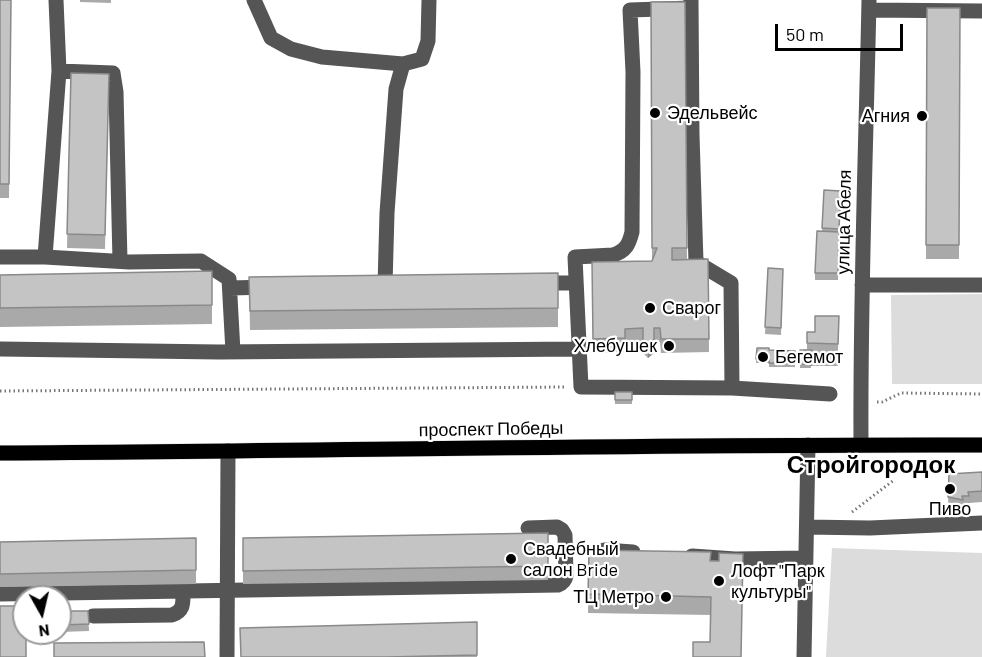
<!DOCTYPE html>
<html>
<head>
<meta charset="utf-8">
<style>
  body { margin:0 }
  #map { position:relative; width:982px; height:657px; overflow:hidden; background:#fff; font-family:Barlow,sans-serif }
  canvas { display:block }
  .north { position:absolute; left:12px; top:585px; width:60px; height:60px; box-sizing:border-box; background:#fff; border:2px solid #999; border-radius:50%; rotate:172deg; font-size:16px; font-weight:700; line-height:24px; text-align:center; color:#000 }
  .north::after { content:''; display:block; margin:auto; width:21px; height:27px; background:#000; clip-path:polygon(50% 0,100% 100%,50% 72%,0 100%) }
  .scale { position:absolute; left:775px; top:24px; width:128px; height:27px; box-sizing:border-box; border:3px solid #000; border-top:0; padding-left:8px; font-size:18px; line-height:21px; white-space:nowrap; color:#000; -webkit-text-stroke:4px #fff; paint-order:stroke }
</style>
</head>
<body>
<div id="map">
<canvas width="982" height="657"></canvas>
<div class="north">N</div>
<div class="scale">50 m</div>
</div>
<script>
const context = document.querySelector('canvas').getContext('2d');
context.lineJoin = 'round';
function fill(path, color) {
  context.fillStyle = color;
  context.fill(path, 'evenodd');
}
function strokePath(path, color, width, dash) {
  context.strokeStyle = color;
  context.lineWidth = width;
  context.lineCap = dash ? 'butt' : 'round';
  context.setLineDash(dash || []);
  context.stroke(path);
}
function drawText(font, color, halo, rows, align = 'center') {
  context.font = font + ' Barlow,sans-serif';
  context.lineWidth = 4.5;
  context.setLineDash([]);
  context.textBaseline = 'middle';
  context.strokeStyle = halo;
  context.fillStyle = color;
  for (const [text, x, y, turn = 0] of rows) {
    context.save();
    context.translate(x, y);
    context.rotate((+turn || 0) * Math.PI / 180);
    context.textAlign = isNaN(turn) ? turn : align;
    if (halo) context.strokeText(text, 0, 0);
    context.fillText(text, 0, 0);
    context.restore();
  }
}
fill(new Path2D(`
  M982 294V384H892L891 295Z
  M832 548 982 553V657H826Z`), '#dcdcdc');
const major = new Path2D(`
  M0 453C327 451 655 444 982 445`);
strokePath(major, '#dbdbdb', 16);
strokePath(new Path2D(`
  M0 391 567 387
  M877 402H882L901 393 982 394
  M852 512 894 480`), '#777', 3, [1.5, 3]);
strokePath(new Path2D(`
  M254 0 271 38 291 49 322 57 403 64
  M691 0 692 135 696 262 731 283 732 388
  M691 8 630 10 633 72 632 232C629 244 626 251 613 255L575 257 581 387 732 388 830 394
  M869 10 982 11
  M59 71 113 73 116 92 120 261
  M0 257H45L129 262 201 261 229 279 233 352
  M45 257 59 71 56 0
  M537 283H576
  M385 285 387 213 396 89 403 64 422 59 428 41 429 0
  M862 285H982
  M230 288 270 287
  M0 349 219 352 578 349
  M861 444C860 296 866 148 869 0
  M807 527 870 528 982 523
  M604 550 633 552
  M692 556 735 559 806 558
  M0 594 558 585C563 583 565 581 566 576L565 535 562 530 557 527 528 528
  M93 616 172 615C184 611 183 603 183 592
  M227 657 228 451
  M804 657 808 445`), '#555', 15);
strokePath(major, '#000', 15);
fill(new Path2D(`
  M0 0H11L9 198H0Z
  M80 0H111V3L80 2Z
  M651 2H685L687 260 708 259 709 352 661 353 660 342H654V353L648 358 643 353V342H625V352L593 353 592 262 652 261V259Z
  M927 8H960L959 259H926Z
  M71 73 109 74 105 249 67 248Z
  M824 190 841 191 838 280H815V273L822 231Z
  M768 268 783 269 781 335 765 334Z
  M212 271V324L0 327V275Z
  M558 273V327L250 330 249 277Z
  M839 316 838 351H812V352L822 358 838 352V366H811V368H800V350H807V332H815Z
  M757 348 769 350 795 351V367H769V363H756Z
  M615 392H632V404H615Z
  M982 472V502L969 503V506L963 507V510L948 507 949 474Z
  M548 533V580L243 584V538Z
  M196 538V584L0 587V542Z
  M589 550 719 561 743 554 710 642 711 615 588 613Z
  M60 611H88L89 631 60 632Z
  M477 622V657H241Z`), '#a9a9a9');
fill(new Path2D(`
  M654 339V353L648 358V345Z`), '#898989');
const building = new Path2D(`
  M0 0H11L9 184H0Z
  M651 2H685L687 248H672V260L708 259 709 339H661L660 328H654V339L648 345 643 339V328L625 329V338L593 339 592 262 652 261 657 248H652Z
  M927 8H960L959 245H926Z
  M71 73 109 74 105 235 67 234Z
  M824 190 841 191 839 229 822 228Z
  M817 231 839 232 838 273H815Z
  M768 268 783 269 781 328 765 327Z
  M212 271V305L0 308V275Z
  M558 273V308L250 311 249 277Z
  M815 316H839L838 344 807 343V332H815Z
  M757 348H769V350L795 351V363H769V360L756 359Z
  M800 350H812V352H822V358H824V352H838V362H811V365L800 364Z
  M615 392H632V400H615Z
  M982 472V491L968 492 969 496H962L963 500 948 497 949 474Z
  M548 533V566L243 571V538Z
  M196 538V570L0 574V542Z
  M589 550 711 552 710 561H719V553L743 554 741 657H693V642H710L711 597 588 594Z
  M0 606H24V633H26V657H0Z
  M60 611H88L89 624 60 625Z
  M477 622V655L387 657H241L240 628Z
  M204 642 205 657H54V643Z`);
fill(building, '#c4c4c4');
strokePath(building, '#898989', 1.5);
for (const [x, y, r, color] of [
  [655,113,6,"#000"],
  [922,116,6,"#000"],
  [650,308,6,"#000"],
  [669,346,6,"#000"],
  [763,357,6,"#000"],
  [950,489,6,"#000"],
  [511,559,6,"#000"],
  [719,581,6,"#000"],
  [666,597,6,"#000"]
]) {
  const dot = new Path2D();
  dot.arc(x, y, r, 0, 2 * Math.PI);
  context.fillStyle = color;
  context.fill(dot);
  strokePath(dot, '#fff', 2);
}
drawText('18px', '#000', '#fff', [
  ["Эдельвейс",667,113],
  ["Агния",910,116,"right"],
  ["Сварог",662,308],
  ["Хлебушек",657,346,"right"],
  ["Бегемот",775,357],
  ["Пиво",950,509,"center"],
  ["Свадебный",523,549],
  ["салон Bride",523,570],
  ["Лофт \"Парк",731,571],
  ["культуры\"",731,592],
  ["ТЦ Метро",654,597,"right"]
], 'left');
drawText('18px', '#000', '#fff', [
  ["улица Абеля",844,222,-89],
  ["проспект Победы",491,429,-1]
]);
drawText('bold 24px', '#000', '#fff', [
  ["Стройгородок",871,465]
]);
</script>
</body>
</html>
